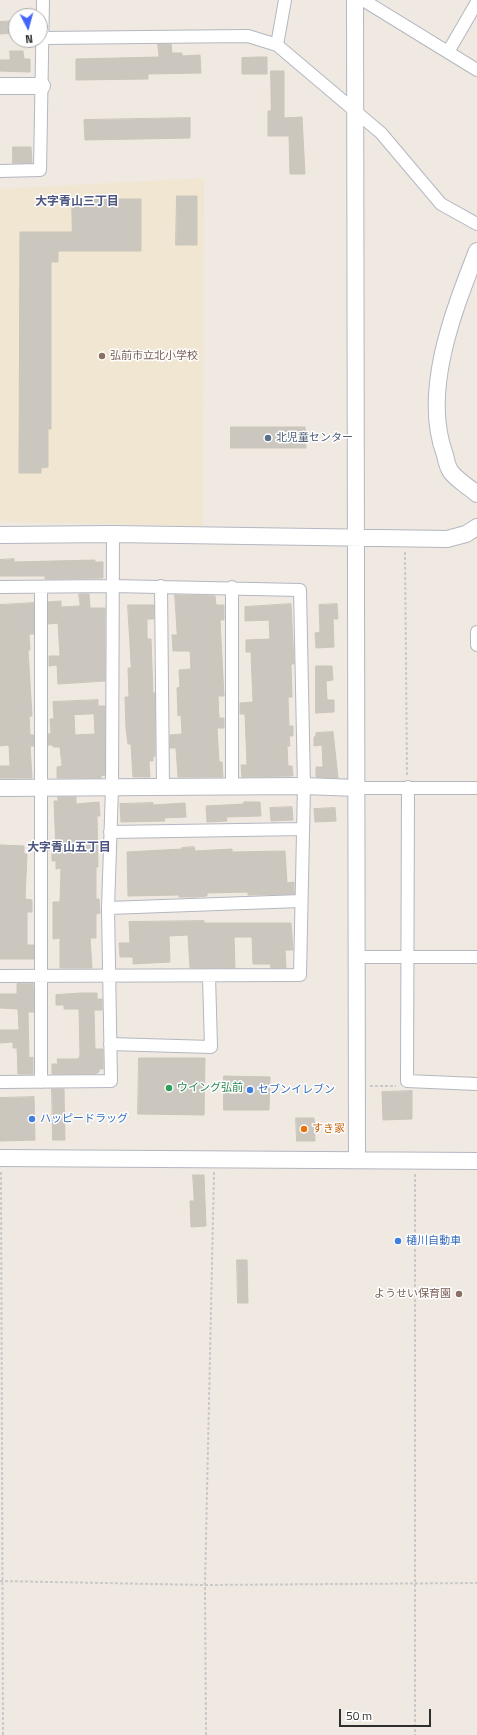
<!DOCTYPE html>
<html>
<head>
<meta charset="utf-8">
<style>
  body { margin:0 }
  #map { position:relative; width:477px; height:1735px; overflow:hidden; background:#efe9e1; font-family:"Titillium Web",sans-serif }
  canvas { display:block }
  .north { position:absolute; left:8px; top:8px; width:40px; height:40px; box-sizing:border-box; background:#fff; border:1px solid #ababab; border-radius:50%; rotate:174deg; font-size:11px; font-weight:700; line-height:16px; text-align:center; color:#2e2e2e }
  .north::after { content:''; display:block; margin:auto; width:14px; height:18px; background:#4264fb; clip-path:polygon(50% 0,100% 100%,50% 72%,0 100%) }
  .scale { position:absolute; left:339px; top:1709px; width:92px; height:18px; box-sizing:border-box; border:2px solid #2e2e2e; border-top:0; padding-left:5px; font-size:12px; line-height:14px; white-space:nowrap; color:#2e2e2e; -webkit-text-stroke:3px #fff; paint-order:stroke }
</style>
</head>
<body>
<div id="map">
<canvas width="477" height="1735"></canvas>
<div class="north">N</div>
<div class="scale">50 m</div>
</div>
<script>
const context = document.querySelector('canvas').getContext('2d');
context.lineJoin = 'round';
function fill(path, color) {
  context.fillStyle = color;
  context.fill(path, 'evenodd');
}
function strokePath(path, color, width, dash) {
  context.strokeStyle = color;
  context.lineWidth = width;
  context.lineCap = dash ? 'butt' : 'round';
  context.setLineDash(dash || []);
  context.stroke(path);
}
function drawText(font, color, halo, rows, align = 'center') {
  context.font = font + ' "Titillium Web","Noto Sans JP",sans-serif';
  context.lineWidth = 3;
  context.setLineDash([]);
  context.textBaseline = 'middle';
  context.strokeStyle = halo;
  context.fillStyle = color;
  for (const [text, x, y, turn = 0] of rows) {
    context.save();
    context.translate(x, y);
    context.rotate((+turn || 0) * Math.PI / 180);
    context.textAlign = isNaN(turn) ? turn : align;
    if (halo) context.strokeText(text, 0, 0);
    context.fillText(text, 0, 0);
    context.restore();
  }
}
fill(new Path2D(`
  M204 178 203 526 0 522V189Z`), '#f0e6d1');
const building = new Path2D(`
  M16 21V33L0 34V22Z
  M158 44H171L172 53H182V56L200 55 201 73 148 74V79L76 80V59L159 57Z
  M10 51H23L24 59H30V72L0 71V60H10Z
  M259 57H267V74H242V58Z
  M271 71H284V118L302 117 305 174H290L289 136H268V111H271Z
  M190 118V138L85 140 84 120Z
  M13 147H31L32 163H13Z
  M177 196H197V245H176Z
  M72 199H141V251H58V262H51V429H48V467L41 468V473H19L20 232H72Z
  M231 427H305L306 448H231Z
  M14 559V562L95 560V562H103V578L52 579H45V576H0V560Z
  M79 594H89L90 608H105V681L58 684 57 665 49 666V656H60L58 623 48 624V602L61 601V607L80 606Z
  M175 595 215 596 216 605H224V620H220L224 696H218L219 718H224V728H217L219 762H222L223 777H178L176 748H170V735L182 734 181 715 178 716 177 688 180 687 179 670 191 669 190 651H173L172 635H177Z
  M34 603V634H29L30 650H28L32 716H29L30 735H34V746H30L32 778H0V766H10L9 745 0 746V605Z
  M291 604 294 664H291L292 697H288L289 726H293V736H289L290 746H287L288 766H292L293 776 242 777 241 765H247L245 714H240V703L253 702 251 652H246V640L270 639 269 620 245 621V607Z
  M337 604 338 619H333L334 647 316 648 315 633 320 632 319 605Z
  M128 605H154V619H147V639H151L153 693H155V756L153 757V761H149L150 777H133L131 744H128L126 729 125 697H129L128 668H131Z
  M316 666H332L333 680 326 681 327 700H334V712L316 713Z
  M98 700V706H105V775L101 776V778H57V767L62 766 60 747H53V745H48V734H51L50 719H54L53 702ZM94 714 95 734 75 735 74 715Z
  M333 732 338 778 316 777V767H323L322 745 314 746V737L316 736V733Z
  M58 797H76V804L99 802 100 816H97L98 867H96V899H99L100 913 96 914V938H90L92 968H60V938L53 939V902H60L61 868 56 869V861H52V852L56 851 54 801H58Z
  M244 802H260L261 816 226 817 227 821 207 822 206 806 244 804Z
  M153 803V805L185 803 186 817 164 818 165 821 121 822 120 804Z
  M292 807 293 820 271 821 270 808Z
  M335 808 336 821 315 822 314 809Z
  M0 845 24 846V854H27L25 899 32 900V912H27V945H34V959H0Z
  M194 847 195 851 232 849V852L285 851 287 883 294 882V894L248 895V892L207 893V896L195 897H179V895L128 896 127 852 182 849V848Z
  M204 921V923H291L293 950H285L286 968H271L270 964H253L252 937H234L235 968H190L188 935 169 936 170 962 133 964V957H120L119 943H130L129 922Z
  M33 983 34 1012H28L29 1058 33 1057V1074H18L17 1048H13V1042L0 1043V1030H19L18 1009 0 1008V994H17V984Z
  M81 993H97V999H102V1010H94L95 1049H103V1069H99V1072L95 1074H52V1064H58L57 1059H78L80 1056 79 1009H64V1005H56V995Z
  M139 1058H205L204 1115 138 1114Z
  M224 1076 270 1077 269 1110H224Z
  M52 1089H64L65 1140H53Z
  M412 1091V1119L383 1120 382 1092Z
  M34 1097 35 1140 0 1141V1098Z
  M296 1118H314L315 1141H297Z
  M193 1175H204L206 1226 191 1227 190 1201H194Z
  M237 1260H247L248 1303H238Z`);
fill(building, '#cbc7bf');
strokePath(building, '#cbc5ba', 1);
const street = new Path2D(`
  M363 0 477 70
  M43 38 248 36 277 45 381 133 441 204 477 224
  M277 45 285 0
  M448 52 477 2
  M0 171 40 170 43 0
  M161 586 163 788
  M0 587 112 586 300 590 304 786 300 975 0 976
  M41 587V1082
  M232 587V787
  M477 632V645
  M408 787 407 1081 477 1084
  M357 788H477
  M110 832 303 829
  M108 908 301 901
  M357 957H477
  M110 1044 211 1047 209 976
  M0 1082 111 1081 108 908 112 788 113 534`);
const secondary = new Path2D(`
  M355 0 357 1160
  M0 86H42
  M477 251C454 310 421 392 445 455 446 460 448 468 451 472 458 481 469 487 477 494
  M0 535 113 534 447 539 466 534 477 527
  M0 788 304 786 357 788
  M0 1158 477 1161`);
strokePath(street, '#b4b7c1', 14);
strokePath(secondary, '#b4b7c1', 18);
strokePath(new Path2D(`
  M405 552 407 775
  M370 1086H396
  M1 1172 3 1735
  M415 1174V1735
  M0 1581 205 1585 477 1583
  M206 1735 205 1585 214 1172`), '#c9c9c9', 2, [3, 2]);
strokePath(street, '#fff', 12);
strokePath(secondary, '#fff', 16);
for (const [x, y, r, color] of [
  [102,356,4,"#8d6e63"],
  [268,438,4,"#5c6f8a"],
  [169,1088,4,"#2e9e5b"],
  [250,1090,4,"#3f7fe0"],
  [32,1119,4,"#3f7fe0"],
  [304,1129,4,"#e8710a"],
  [398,1241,4,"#3f7fe0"],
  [459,1294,4,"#8d6e63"]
]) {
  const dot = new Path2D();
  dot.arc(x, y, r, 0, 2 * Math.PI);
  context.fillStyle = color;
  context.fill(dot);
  strokePath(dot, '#fff', 1.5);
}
drawText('11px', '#785e54', '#fff', [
  ["弘前市立北小学校",110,356],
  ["ようせい保育園",451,1294,"right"]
], 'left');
drawText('11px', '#4e5e75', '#fff', [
  ["北児童センター",276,438]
], 'left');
drawText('11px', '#27864d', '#fff', [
  ["ウイング弘前",177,1088]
], 'left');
drawText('11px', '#366cbe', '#fff', [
  ["セブンイレブン",258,1090],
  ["ハッピードラッグ",40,1119],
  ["樋川自動車",406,1241]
], 'left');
drawText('11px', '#c56008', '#fff', [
  ["すき家",312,1129]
], 'left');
drawText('bold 12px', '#4d5680', '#fff', [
  ["大字青山三丁目",77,202],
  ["大字青山五丁目",69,848]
]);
</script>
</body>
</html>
